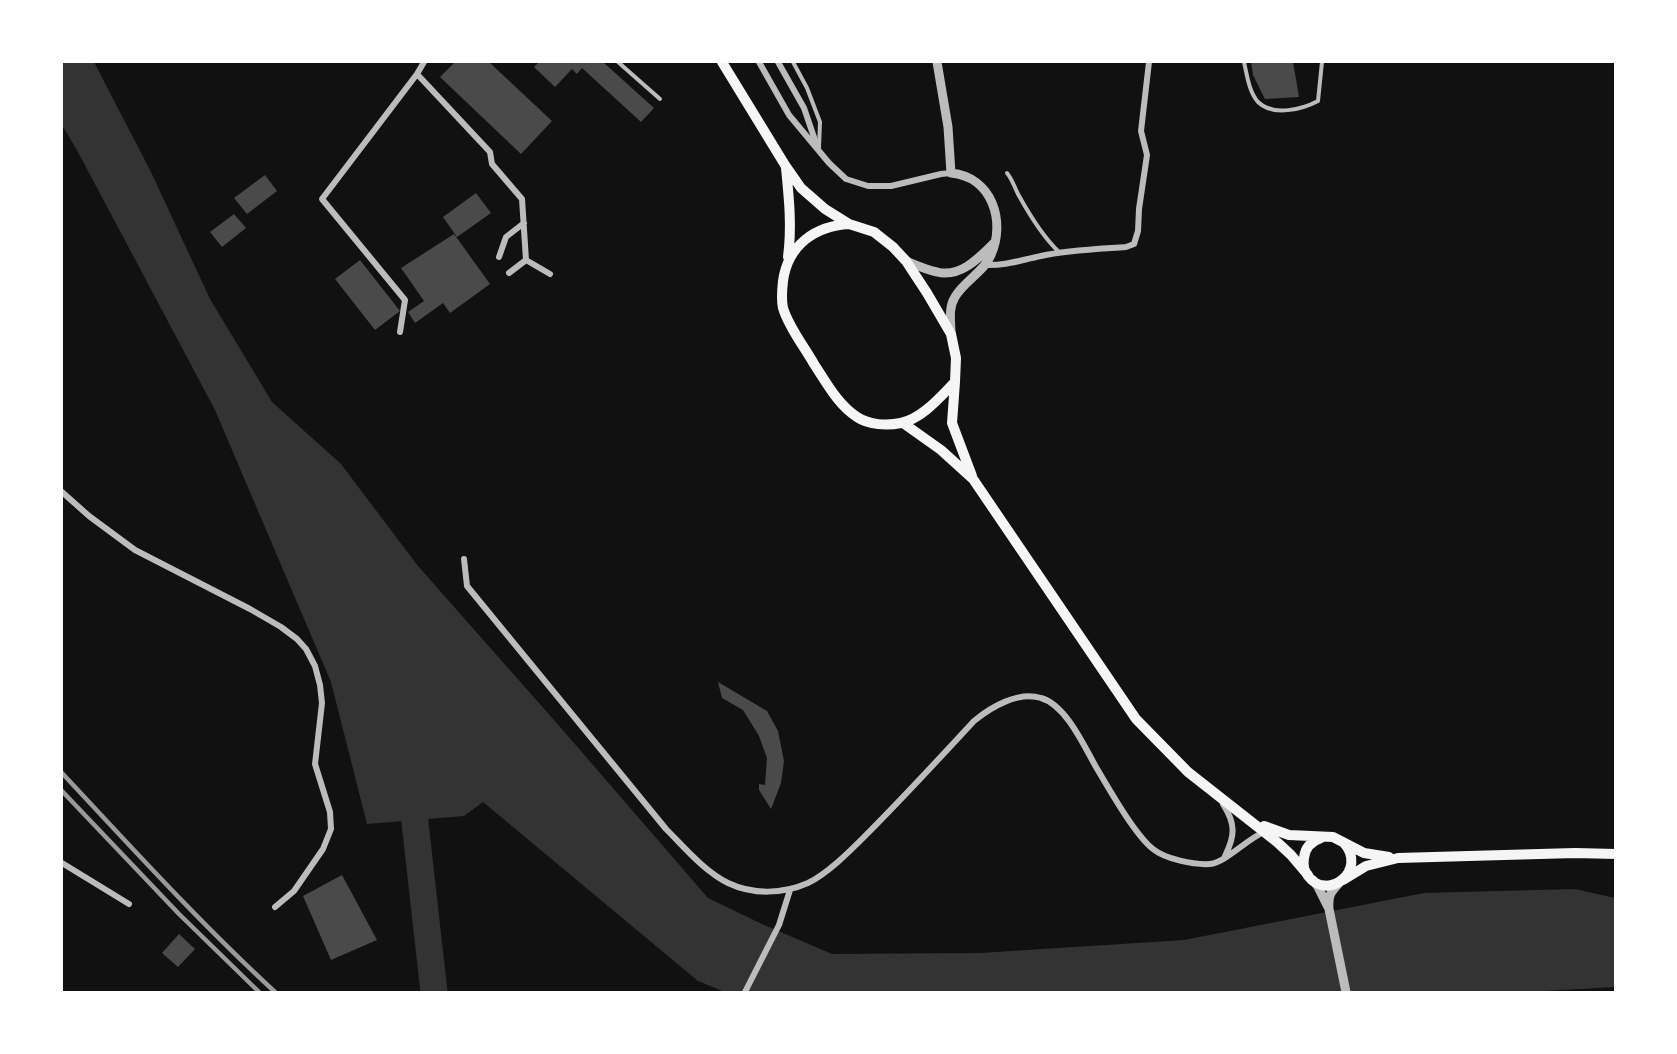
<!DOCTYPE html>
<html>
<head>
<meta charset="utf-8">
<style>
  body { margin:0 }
  #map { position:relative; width:1677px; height:1054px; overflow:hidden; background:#111; font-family:Mulish,sans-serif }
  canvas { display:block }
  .frame { position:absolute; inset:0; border:63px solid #fff; pointer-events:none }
</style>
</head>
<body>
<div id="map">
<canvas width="1677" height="1054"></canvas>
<div class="frame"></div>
</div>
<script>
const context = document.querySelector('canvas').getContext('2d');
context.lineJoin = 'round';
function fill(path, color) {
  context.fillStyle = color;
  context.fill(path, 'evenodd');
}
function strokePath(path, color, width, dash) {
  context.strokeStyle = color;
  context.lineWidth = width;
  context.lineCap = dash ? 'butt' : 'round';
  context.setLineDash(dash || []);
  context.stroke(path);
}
fill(new Path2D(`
  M62 62H94L151 172 210 299 272 402 341 464 418 566 561 728 708 898 762 924 832 954 980 953 1184 940 1424 893 1575 889 1615 898V987L1527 992H725L698 981 483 802 464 816 367 824 331 682 215 410 78 152 62 125Z`), '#333');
strokePath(new Path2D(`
  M415 785V823L434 992`), '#333', 27);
fill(new Path2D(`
  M455 62H489L552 121 521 154 440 77Z
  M539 62H603L654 108 641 122 582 68 577 74 572 69 555 87 534 67Z
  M1251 62H1293L1299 97 1265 99 1253 75Z
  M265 175 277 191 247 214 234 198Z
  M476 193 491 213 457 237 443 217Z
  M234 214 246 228 222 247 210 232Z
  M454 234 490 284 450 313 443 303 415 323 408 312 424 301 401 268Z
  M360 260 400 311 375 330 335 279Z
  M718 682 767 711 778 731 784 761 781 783 771 809 759 790V784L765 785 767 758 759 736 743 710 722 698Z
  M342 875 377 940 331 960 303 896Z
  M179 934 195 949 178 967 162 953Z`), '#4a4a4a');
strokePath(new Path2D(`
  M618 62 660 99
  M793 62 807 88 820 122 819 148
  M1244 62C1247 75 1249 92 1258 102 1273 117 1303 109 1318 101L1322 62
  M1007 173C1012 179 1014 186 1018 194 1029 214 1042 236 1059 252`), '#bcbcbc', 4);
strokePath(new Path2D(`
  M759 62 789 115 829 163 846 179 868 186H891L941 174 951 173
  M778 62 804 108 817 146
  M417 74 490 152 492 164 522 199 526 260
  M499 257 506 237 524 223
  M526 260 550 274
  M985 265C1005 266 1021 260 1041 256 1068 250 1098 249 1126 247L1134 244 1138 231 1139 209 1147 155 1141 131 1149 62
  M509 273 526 260
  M400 332 405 300 322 199 417 74 424 62
  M62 492 89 516 135 550 250 609 281 627 297 639 306 649 315 666 320 685 322 703 315 764 330 812 331 829 323 849 294 891 275 907
  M464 559 467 586 666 829C685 848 704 871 728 883 753 895 783 894 808 883 827 874 849 852 864 837 902 799 938 760 974 721 991 707 1018 691 1041 698 1066 705 1084 746 1096 767 1109 789 1135 835 1153 849 1165 859 1194 865 1210 864 1225 863 1247 839 1264 832
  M1223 804C1236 824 1235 836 1225 856
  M62 863 129 904
  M745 992 779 925 790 890`), '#bcbcbc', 6);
strokePath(new Path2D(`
  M937 62 948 127 951 173C992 177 1006 221 991 255 984 272 964 281 955 297 948 308 951 322 951 334
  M906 261C916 265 927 270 937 272 960 278 979 258 994 243
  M1313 880 1318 887 1328 907
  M1340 882C1331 892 1328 894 1329 909L1346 992`), '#bcbcbc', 9);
strokePath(new Path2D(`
  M722 62 785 165 801 188 825 209 849 224
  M786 168C789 198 792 227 788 257
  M849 224 874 232 893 247 906 261 927 293 951 334 956 358 955 382C940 397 923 418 901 423 887 426 869 425 857 417 838 405 826 382 814 364 804 346 789 328 783 308 781 299 782 290 783 281 788 245 815 226 849 224Z
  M955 382 952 423 972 476
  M903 423 941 450 973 479 1136 719 1188 772 1277 842 1291 855 1308 875
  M1264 826 1289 835 1333 837 1364 853 1389 857
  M1321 838C1312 841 1305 847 1304 858 1303 864 1304 871 1308 876 1328 902 1368 870 1344 843
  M1343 880 1366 866 1398 858 1575 853 1616 854`), '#f5f5f5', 10);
strokePath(new Path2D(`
  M62 773C131 847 200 923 275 992
  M62 791 179 914 259 992`), '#9a9a9a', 4.5);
</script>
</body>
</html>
